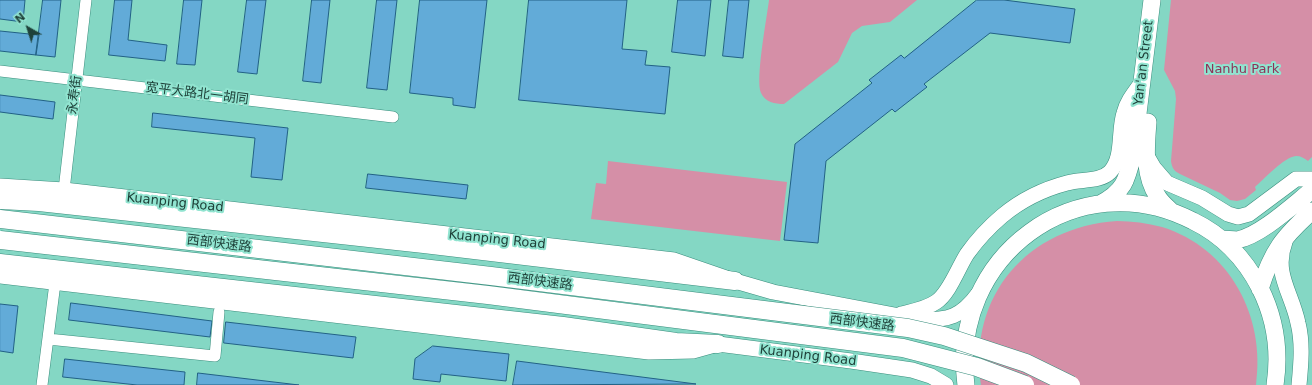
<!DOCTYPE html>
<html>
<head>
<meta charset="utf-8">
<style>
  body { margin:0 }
  #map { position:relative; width:1312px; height:385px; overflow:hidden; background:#84d7c4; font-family:"DejaVu Sans",sans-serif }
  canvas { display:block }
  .north { position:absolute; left:8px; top:8px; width:40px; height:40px; -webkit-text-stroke:3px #91e4d0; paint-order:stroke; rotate:321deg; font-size:11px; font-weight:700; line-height:16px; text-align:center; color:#1e4139 }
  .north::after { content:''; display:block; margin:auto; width:14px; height:18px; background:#1e4139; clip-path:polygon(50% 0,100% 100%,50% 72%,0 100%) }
</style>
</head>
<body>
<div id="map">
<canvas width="1312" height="385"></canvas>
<div class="north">N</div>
</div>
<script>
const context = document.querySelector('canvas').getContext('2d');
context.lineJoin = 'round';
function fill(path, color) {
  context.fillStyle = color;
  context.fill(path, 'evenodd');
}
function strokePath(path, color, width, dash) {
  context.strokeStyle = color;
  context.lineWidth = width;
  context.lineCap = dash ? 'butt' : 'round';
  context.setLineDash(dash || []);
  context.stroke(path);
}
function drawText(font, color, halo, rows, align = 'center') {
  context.font = font + ' "DejaVu Sans","Noto Sans SC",sans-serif';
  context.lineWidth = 4;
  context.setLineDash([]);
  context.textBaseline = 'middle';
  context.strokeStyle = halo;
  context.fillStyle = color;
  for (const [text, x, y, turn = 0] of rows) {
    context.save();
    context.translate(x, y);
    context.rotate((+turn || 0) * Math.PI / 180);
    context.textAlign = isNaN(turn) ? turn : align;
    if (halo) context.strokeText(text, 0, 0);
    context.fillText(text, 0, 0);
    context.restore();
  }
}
fill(new Path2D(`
  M769 0H917L890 22 862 26 852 33 838 62 784 104C775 104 765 102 761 93 755 80 767 17 769 0Z
  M1171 0H1312V157L1308 161C1304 158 1301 156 1296 156 1284 157 1264 179 1255 187L1256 190 1245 199 1237 201 1230 200 1220 193 1180 174C1174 171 1172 168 1171 161L1176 99 1175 91 1164 70Z
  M608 161 787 182 780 241 591 219 596 183 606 184Z
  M1117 221C1132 221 1147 223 1162 227 1230 248 1266 317 1256 385H981C968 295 1028 227 1117 221Z`), '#d58fa7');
const building = new Path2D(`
  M0 0H25L23 22 0 19Z
  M43 0H61L55 57 36 55Z
  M115 0H132L128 40 167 45 165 61 109 55Z
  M184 0H202L195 65 177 64Z
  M247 0H266L257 74 238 72Z
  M312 0H330L321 83 303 81Z
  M377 0H397L387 90 367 88Z
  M420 0H487L475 108 453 105V98L410 93Z
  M529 0H627L622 49 647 51 645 65 670 67 665 114 519 100Z
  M678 0H711L705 56 672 52Z
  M729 0H749L743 58 723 56Z
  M977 0H1004L1075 9 1070 43 990 33 924 84 927 87 895 112 892 109 826 161 818 243 784 240 795 144 872 83 869 80 901 55 904 58Z
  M0 31 39 35 36 55 0 51Z
  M0 95 55 102 53 119 0 112Z
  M153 113 288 128 282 180 251 177 255 138 152 127Z
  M368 174 468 185 466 199 366 188Z
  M71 303 212 321 210 337 69 320Z
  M0 304 18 306 13 353 0 351Z
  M226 322 356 337 353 358 224 343Z
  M433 346 509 354 506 381 441 374 440 382 413 379 415 359Z
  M65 359 185 372 184 385H137L63 377Z
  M517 361 696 384 513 385Z
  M198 373 299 385H197Z`);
fill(building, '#62abd8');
strokePath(building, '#226185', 1);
const minor = new Path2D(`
  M0 71 393 117
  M64 190 86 0
  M48 339 215 356 219 312
  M42 385 55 283`);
const secondary = new Path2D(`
  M1147 156 1154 168 1167 183 1202 198 1228 214 1238 217 1249 214 1296 179H1312
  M0 186 64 190 674 260 735 281 773 292 921 320C949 320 961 317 978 294
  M1285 242C1273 273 1292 293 1298 323 1303 343 1301 364 1299 385
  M0 276 649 352 693 351 718 344 851 361 912 370 931 376 946 385
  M901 314C913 311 926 309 936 302 949 294 958 268 967 254 977 240 989 227 1002 216 1020 201 1044 189 1067 183 1081 179 1100 182 1110 172 1124 157 1118 131 1124 113 1127 101 1135 92 1142 82`);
const primary = new Path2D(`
  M1148 122C1146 147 1143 175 1158 197 1161 202 1166 206 1171 211
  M1100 204C1125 191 1127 179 1133 154L1152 0
  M1221 239C1226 239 1232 240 1237 240 1260 236 1293 205 1312 190
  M1260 289C1272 251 1283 237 1312 211
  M966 385C949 257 1077 161 1193 221 1222 235 1245 259 1260 288 1275 318 1280 352 1275 385`);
const trunk = new Path2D(`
  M0 200 39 202 424 244 735 281
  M0 263 563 326 676 342 718 344`);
strokePath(minor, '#398e7d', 12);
strokePath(secondary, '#398e7d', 16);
strokePath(primary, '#398e7d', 18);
strokePath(trunk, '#398e7d', 19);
strokePath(minor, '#fff', 11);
strokePath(secondary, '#fff', 15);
strokePath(primary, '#fff', 17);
strokePath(trunk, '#fff', 18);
const trunkBridge = new Path2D(`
  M0 219 491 276 908 328 944 336 1026 363 1071 385
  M0 240 488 295 903 348 977 367 1025 385`);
strokePath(trunkBridge, '#398e7d', 19, []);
strokePath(trunkBridge, '#fff', 18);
drawText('13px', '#1e4139', '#91e4d0', [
  ["Yan'an Street",1144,63,-83],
  ["宽平大路北一胡同",197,94,7],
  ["永寿街",75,95,-83],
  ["Kuanping Road",175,203,6],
  ["Kuanping Road",497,240,6],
  ["西部快速路",219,244,7],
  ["西部快速路",540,282,7],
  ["西部快速路",862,323,7],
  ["Kuanping Road",808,356,7]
]);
drawText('13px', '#8d3358', '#91e4d0', [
  ["Nanhu Park",1242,70]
]);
</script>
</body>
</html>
